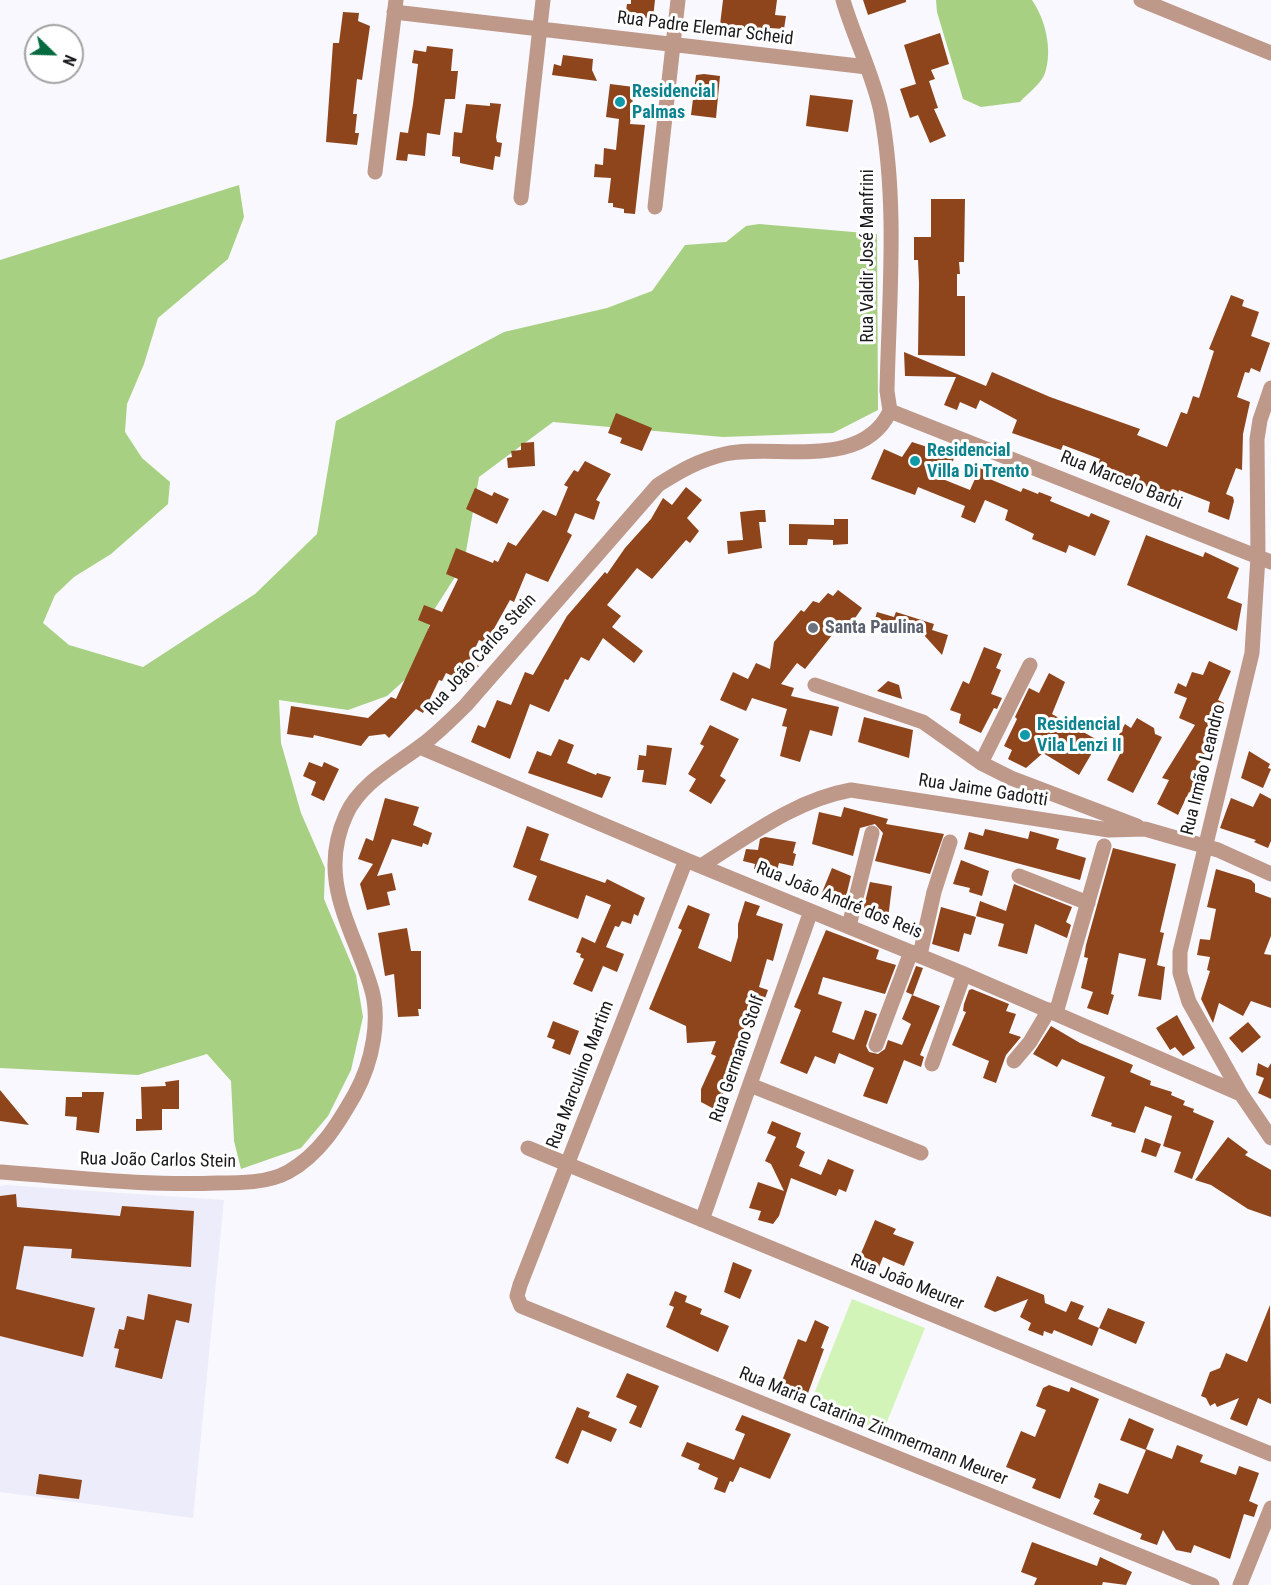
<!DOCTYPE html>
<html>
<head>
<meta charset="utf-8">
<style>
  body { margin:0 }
  #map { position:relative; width:1271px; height:1585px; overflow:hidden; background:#f8f8fe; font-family:"Roboto Condensed",sans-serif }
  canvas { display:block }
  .north { position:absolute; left:24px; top:24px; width:60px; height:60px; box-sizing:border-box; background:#fff; border:2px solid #a3a3a4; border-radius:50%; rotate:113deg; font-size:16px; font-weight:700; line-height:24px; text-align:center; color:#1a1a1c }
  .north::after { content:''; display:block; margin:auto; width:21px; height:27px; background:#056a3f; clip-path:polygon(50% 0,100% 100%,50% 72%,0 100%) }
</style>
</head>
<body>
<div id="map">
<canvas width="1271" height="1585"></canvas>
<div class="north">N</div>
</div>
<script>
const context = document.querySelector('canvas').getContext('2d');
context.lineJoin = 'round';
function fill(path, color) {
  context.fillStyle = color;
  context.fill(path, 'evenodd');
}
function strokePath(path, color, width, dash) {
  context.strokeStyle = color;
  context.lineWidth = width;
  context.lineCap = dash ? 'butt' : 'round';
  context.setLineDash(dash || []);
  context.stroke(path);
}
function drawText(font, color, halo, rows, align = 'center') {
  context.font = font + ' "Roboto Condensed",sans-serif';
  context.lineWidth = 6;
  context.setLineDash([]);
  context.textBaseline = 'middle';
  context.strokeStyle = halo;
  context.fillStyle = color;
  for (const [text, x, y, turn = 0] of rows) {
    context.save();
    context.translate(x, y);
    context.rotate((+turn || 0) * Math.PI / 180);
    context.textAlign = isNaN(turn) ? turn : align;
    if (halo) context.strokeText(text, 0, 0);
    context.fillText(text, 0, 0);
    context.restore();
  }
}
fill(new Path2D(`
  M6 1185 224 1200 193 1518 0 1492V1186Z`), '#edecfb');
fill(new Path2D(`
  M852 1299 925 1328 882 1434 810 1404Z`), '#d3f4b8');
fill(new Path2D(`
  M936 0H1032C1045 19 1053 49 1045 73 1042 83 1027 94 1020 102L981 107 963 99 937 12Z
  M239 185 244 217 228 259 158 318 144 364 127 404 125 432 142 458 170 482 168 504 111 554 74 577 55 595 43 623 69 645 143 667 255 594 317 534 336 421 504 332 607 308 652 291 685 245 726 242 746 226 759 224 877 234 878 410 833 433 723 437 553 422 479 477 464 563 432 613 419 667 387 696 348 710 279 700 281 743 301 813 325 868 324 899 356 975 363 1017 351 1070 328 1116 301 1148 241 1169 234 1141 231 1081 207 1054 138 1075 0 1068V260Z`), '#a7d082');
fill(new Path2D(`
  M631 0H655L653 18H625L627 4H631Z
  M723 0H777L775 15 786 16 784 29 770 28V31L720 25Z
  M863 0H906V2L868 15Z
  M343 12 359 13 358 21 370 26 362 80 357 79 353 114H357L355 133H359L357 145 326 142 333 43H339Z
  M940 33 949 64 931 70 935 79 929 81 938 108 934 109 946 136 930 143 918 115 910 118 900 89 916 84 904 45Z
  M427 46 453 49 451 71H458L455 99H445L440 135 427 133 425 156 408 154 407 161 396 160 400 132 408 133 413 104 418 64 412 63 414 50 426 52Z
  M563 55 593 59 592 70 597 81 552 75 554 64 561 66Z
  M704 74 720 76 716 118 691 115 696 75Z
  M610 84 634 87 630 124 645 125 635 214 624 213V209L613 207V203H608L611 178 594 177 595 164 603 165 604 148 616 150 619 119 606 117Z
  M810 95 853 100 848 132 806 126Z
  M490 103 501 104 496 137 497 142 502 143 500 157 495 156 493 170 460 163V157L452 156 454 132 462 133 466 104 490 106Z
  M931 199H965L964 262H959L960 274H957V296H965V356L918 355 919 283 918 260H914V237H931Z
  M1231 295 1244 300 1242 306 1259 312 1251 336 1270 343 1260 372 1251 368 1249 373 1245 372 1237 397 1250 402 1243 434 1242 470 1236 468 1226 494 1233 497 1234 501 1229 520 1208 512 1210 502 1179 490 1176 498 1097 467 1100 459 1063 445 1061 450 1012 433 1017 420 980 400 976 409 960 402 957 410 944 405 956 377 905 376 904 352 986 386 992 372 1050 397 1140 429 1137 435 1167 447 1181 412 1187 414 1193 396 1199 398 1214 351 1209 349Z
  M616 413 652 428 642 451 620 443 622 438 608 433Z
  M534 442 535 466 508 468 507 458 512 457 511 451 521 450V443Z
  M912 442 955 456 945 480 970 490 983 461 998 467 992 480 1021 492 1023 488 1038 494 1039 492 1052 497 1050 501 1089 517 1091 513 1110 521 1095 556 1069 545 1066 553 1032 539 1034 534 1005 520 1008 510 985 500 975 523 961 517 965 506 918 487 915 495 871 479 884 449 902 457Z
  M585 461 611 474 596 500 600 502 594 520 575 513 567 532 572 535 548 582 526 573 514 602 510 600 486 643 479 640 469 661 479 666 466 682 446 673 442 681 439 680 423 713 416 709 389 738 385 734 369 736 361 746 314 735 313 738 287 734 291 706 368 718 391 697 396 699 430 625 418 620 424 605 442 612 458 579 446 574 456 548 493 563 494 560 498 562 508 542 516 546 543 510 556 516 568 487 564 485 574 470 578 472Z
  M686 487 702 500 687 518 699 531 690 543 686 540 652 579 637 568 607 605 621 616 612 627 643 651 634 663 603 638 589 661 581 657 568 680 565 679 549 712 530 704 510 759 471 742 478 725 485 728 497 700 511 705 525 672 533 675 567 616 605 572 607 574 625 548 651 519 663 498 672 505Z
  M475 488 492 496 494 492 509 499 497 524 466 509Z
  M758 510H765L766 522H759L762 548 728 554 727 541 743 540 740 512Z
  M834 519H848V544L833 545V540L808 539 807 545H789V524L834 525Z
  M1146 535 1203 557 1205 552 1239 568 1227 598 1242 604 1237 631 1127 585Z
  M838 590 862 608 851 624 844 620 805 669 797 663 781 684 794 688 791 696 839 707 832 736 810 730 800 762 780 756 787 727 782 726 787 709 752 698 746 711 720 700 733 672 748 679 756 663 770 669 774 642 801 610 804 612 813 601 819 603 828 593 833 596Z
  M877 612 894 617 896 612 934 624 932 630 948 635 942 655 923 634 910 633 899 626 871 632Z
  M984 647 1002 654 996 668 1001 670 991 694 1002 698 997 709 994 708 981 733 959 723 961 714 950 710 963 681 969 684Z
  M1209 661 1231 671 1218 700 1224 703 1209 738 1213 740 1192 776 1202 781 1195 795 1189 792 1178 815 1157 804 1169 780 1162 778 1195 725 1179 718 1187 698 1174 693 1178 683 1186 687 1192 672 1203 675Z
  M1049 673 1065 682 1052 714 1099 741 1079 775 1043 753 1026 768 1008 759 1012 750 1004 746 1017 719 1015 717 1029 688 1039 693Z
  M888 681 899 685 902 699 877 691Z
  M864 717 913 730 909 758 858 742Z
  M1137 718 1154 728 1155 734 1162 737 1133 793 1107 780 1123 748 1114 744 1125 724 1131 728Z
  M710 725 739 739 720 776 726 780 711 804 689 791 696 779 688 774 704 746 700 744Z
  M559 739 574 745 567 763 596 775 597 773 611 777 602 798 528 773 537 751 551 756Z
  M647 745 672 748 666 785 642 782 644 770H637L639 755 646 756Z
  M1249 751 1270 764 1268 768 1271 769 1263 788 1241 778Z
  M309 762 322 767 324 762 339 769 324 801 311 795 316 782 303 776Z
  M1260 793 1271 799V841L1268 848 1254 842 1256 840 1220 828 1231 798 1253 807Z
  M385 798 419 807 413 825 432 833 428 845 423 843 422 847 392 839 377 876 392 873 396 890 387 892 390 905 367 910 360 884 373 864 358 859 366 838 373 841Z
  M844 807 888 819 886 824 944 834 930 874 875 861 883 833 875 824 860 828 853 856 812 844 819 812 841 817Z
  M527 826 549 834 540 860 605 883 607 879 645 898 638 916 634 914 631 924 622 921 619 927 615 926 606 947 624 954 617 972 603 966 592 992 573 984 584 959 580 957 581 954 576 952 582 937 595 943 611 905 586 895 578 919 528 900 537 876 513 867Z
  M985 829 1028 839 1030 831 1059 839 1056 849 1086 858 1080 880 964 849 969 832 983 836Z
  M765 837 796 842 793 853 796 854 793 866 779 863 776 874 754 869 755 864 743 861 746 849 758 850 760 839Z
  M1113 848 1176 864 1160 932 1164 933 1157 965 1165 967 1161 1000 1138 996 1146 959 1119 953 1111 994 1114 995 1108 1015 1087 1008 1093 992 1081 988 1088 958 1084 957 1086 945Z
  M961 860 989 871 982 896 969 892 970 888 953 884Z
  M832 868 851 876 844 905 821 895Z
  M1216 869 1251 880 1255 884V892L1271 898V936L1264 954 1271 955V1008L1251 1001 1243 1016 1219 1003 1213 1023 1201 999 1210 971 1207 970 1210 957 1197 955 1200 939 1210 940 1216 909 1207 907Z
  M870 882 892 886 888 919 862 914Z
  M1014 884 1072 907 1066 922 1071 925 1067 938 1035 924 1027 954 998 946 1004 924 976 916 980 901 1006 911Z
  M745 901 760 906 756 915 783 924 773 961 767 959 759 987 768 990 763 1004 754 1000 732 1062 734 1063 726 1083H728L716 1110 701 1102V1089L716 1056 711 1054 716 1041 687 1043 686 1026 649 1009 682 930 678 928 688 905 710 914 698 948 731 962 738 937V924Z
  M941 907 976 917 971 935 964 933 959 952 932 944Z
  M407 928 411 951H421V1009H418L419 1016 398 1017 394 974 385 976 378 933Z
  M826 930 879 950 876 959 896 965 885 994 823 977 818 994 842 1002 832 1032 854 1040 865 1010 877 1014 866 1046 869 1052 878 1054 885 1049 888 1040 902 1045 911 1024 902 1019 912 995 940 1006 920 1055 924 1057 921 1067 904 1060 887 1104 863 1096 874 1068 839 1053 835 1064 815 1056 807 1074 780 1063 801 1010 794 1007Z
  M916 966 923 968 913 995 906 992Z
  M972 989 1009 1004 1006 1011 1016 1014 1009 1033 1021 1037 1006 1055 996 1083 983 1078 989 1061 952 1045 966 1012 963 1011 964 1004 969 990Z
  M1177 1015 1195 1048 1183 1056 1175 1047 1170 1050 1156 1028Z
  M553 1021 579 1031 570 1055 552 1048 555 1040 547 1037Z
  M1248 1022 1261 1037 1242 1053 1229 1038Z
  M1051 1026 1080 1043 1133 1065 1130 1072 1151 1081 1150 1085 1172 1092 1171 1095 1185 1101 1183 1105 1194 1109 1193 1112 1214 1121 1192 1179 1174 1172 1181 1152 1163 1146 1172 1116 1145 1106 1135 1133 1111 1126 1112 1123 1091 1116 1105 1077 1062 1059 1057 1067 1033 1054Z
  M1258 1063 1268 1068 1271 1063V1099L1258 1093 1264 1078 1256 1075Z
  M179 1080V1109H162V1130L136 1131V1119H142L141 1087 166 1086 165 1082Z
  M0 1090 29 1125 0 1121Z
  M82 1092H104L99 1133 76 1130 77 1117 65 1116 66 1097H82Z
  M772 1121 801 1133 796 1147 805 1152 799 1166 821 1175 828 1159 854 1170 846 1192 839 1189 836 1196 791 1178 779 1216 773 1224 758 1220 761 1211 749 1208 758 1182 784 1191 771 1164 765 1161 776 1137 767 1133Z
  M1228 1137 1248 1152 1245 1155 1271 1170V1217L1248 1209 1211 1185 1195 1180Z
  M1145 1138 1161 1144 1156 1157 1141 1152Z
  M16 1194 17 1207 120 1216 122 1206 194 1211 191 1267 71 1258 72 1249 24 1246 16 1289 95 1308 83 1357 0 1336V1196Z
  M875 1220 896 1229 893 1234 914 1242 904 1266 883 1257 879 1267 859 1258Z
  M733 1262 752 1270 740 1299 724 1292Z
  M997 1276 1044 1295 1045 1303 1066 1312 1071 1301 1084 1306 1078 1319 1099 1328 1092 1346 1054 1330 1052 1334 1044 1331 1043 1336 1028 1330 1031 1323 1020 1317 1028 1299 995 1312 984 1307Z
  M675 1291 687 1296 685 1302 702 1309 700 1314 729 1326 718 1352 666 1327 674 1307 669 1305Z
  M148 1294 192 1304 189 1323 176 1320 162 1379 115 1367 119 1349 114 1348 119 1329 124 1330 127 1316 144 1320Z
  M1270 1305 1271 1404 1258 1398 1247 1426 1230 1419 1239 1398 1217 1407 1215 1403 1210 1406 1206 1398 1201 1396 1210 1372 1220 1368 1226 1353 1247 1362Z
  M1108 1308 1145 1322 1136 1344 1099 1328Z
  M815 1320 829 1327 821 1348 824 1349 807 1396 780 1386 798 1339 806 1342Z
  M627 1373 659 1386 641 1428 629 1423 637 1406 616 1397Z
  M1049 1385 1069 1392 1071 1387 1099 1399 1060 1499 1032 1488 1036 1479 1006 1467 1021 1431 1035 1437 1046 1410 1036 1406 1043 1388Z
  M577 1407 590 1412 588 1417 617 1429 611 1442 582 1430 568 1464 555 1458Z
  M742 1415 791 1434 770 1479 740 1467 733 1482 730 1481 725 1493 714 1489 718 1478 698 1469 700 1464 681 1456 687 1442 734 1460 745 1434 735 1430Z
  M1129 1418 1154 1429 1146 1449 1172 1459 1177 1445 1203 1455 1200 1462 1236 1475 1239 1466 1259 1473 1249 1501 1258 1505 1254 1517 1244 1514 1230 1559 1194 1545 1191 1553 1176 1550 1163 1530 1157 1545 1140 1539 1142 1534 1093 1514 1100 1500 1094 1497 1099 1483 1128 1494 1146 1450 1120 1440Z
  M39 1474 82 1480 79 1499 36 1494Z
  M1032 1542 1097 1566 1100 1557 1132 1572 1126 1585 1103 1582 1102 1585H1034L1037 1578 1021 1572Z`), '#8e451c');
strokePath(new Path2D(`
  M843 0C854 38 873 74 881 112 898 203 889 299 887 391L890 411
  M1141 0 1271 53
  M394 12 867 67
  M375 172 396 0
  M521 198 543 0
  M655 207 678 0
  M1271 388 1260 420 1257 439 1258 557 1252 653 1180 952V973L1189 1002 1241 1094 1271 1138
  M890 411 1271 562
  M815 685 923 722 981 763 1011 778 1137 826
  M420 747 686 860 964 974 1241 1094
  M981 763 1030 665
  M686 860 520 1285 517 1296 521 1306 1212 1585
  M701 866C749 836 795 800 851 790L1109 830 1145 829 1218 850 1271 874
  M1019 876 1088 903
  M849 926 872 833
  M920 955 934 892 950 842
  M1056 1013 1104 846
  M876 1045 911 952
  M1014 1061 1030 1042 1049 1010
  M932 1064 964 974
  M750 1085 921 1153
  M528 1148 1271 1454
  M0 1172C72 1177 144 1186 217 1183 240 1183 268 1183 288 1172 320 1154 338 1124 355 1094 372 1063 382 1018 370 984 352 926 317 879 346 815 360 783 396 765 422 745 438 733 452 719 466 705L658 485C680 471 699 460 725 454 773 443 862 472 890 411
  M702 1220 811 911
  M1240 1585 1271 1508`), '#be9889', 15);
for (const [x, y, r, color] of [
  [620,102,6,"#0f9aa8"],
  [915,461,6,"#0f9aa8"],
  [813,628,6,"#6b7280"],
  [1025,735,6,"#0f9aa8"]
]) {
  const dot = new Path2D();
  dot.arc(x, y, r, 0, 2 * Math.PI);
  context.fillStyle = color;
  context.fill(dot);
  strokePath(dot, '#fff', 2);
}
drawText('18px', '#1a1a1c', '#fff', [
  ["Rua Padre Elemar Scheid",705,29,7],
  ["Rua Valdir José Manfrini",868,256,-90],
  ["Rua Marcelo Barbi",1121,481,22],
  ["Rua João Carlos Stein",481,655,-48],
  ["Rua Irmão Leandro",1204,770,-76],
  ["Rua Jaime Gadotti",983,791,9],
  ["Rua João André dos Reis",839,901,22],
  ["Rua Germano Stolf",738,1059,-71],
  ["Rua Marculino Martim",581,1075,-69],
  ["Rua João Carlos Stein",158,1161,1],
  ["Rua João Meurer",907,1283,22],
  ["Rua Maria Catarina Zimmermann Meurer",873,1427,22]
]);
drawText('bold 18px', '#0d838f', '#fff', [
  ["Residencial",632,92],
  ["Palmas",632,113],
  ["Residencial",927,451],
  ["Villa Di Trento",927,472],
  ["Residencial",1037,725],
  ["Vila Lenzi II",1037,746]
], 'left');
drawText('bold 18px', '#5b616d', '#fff', [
  ["Santa Paulina",825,628]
], 'left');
</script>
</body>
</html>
